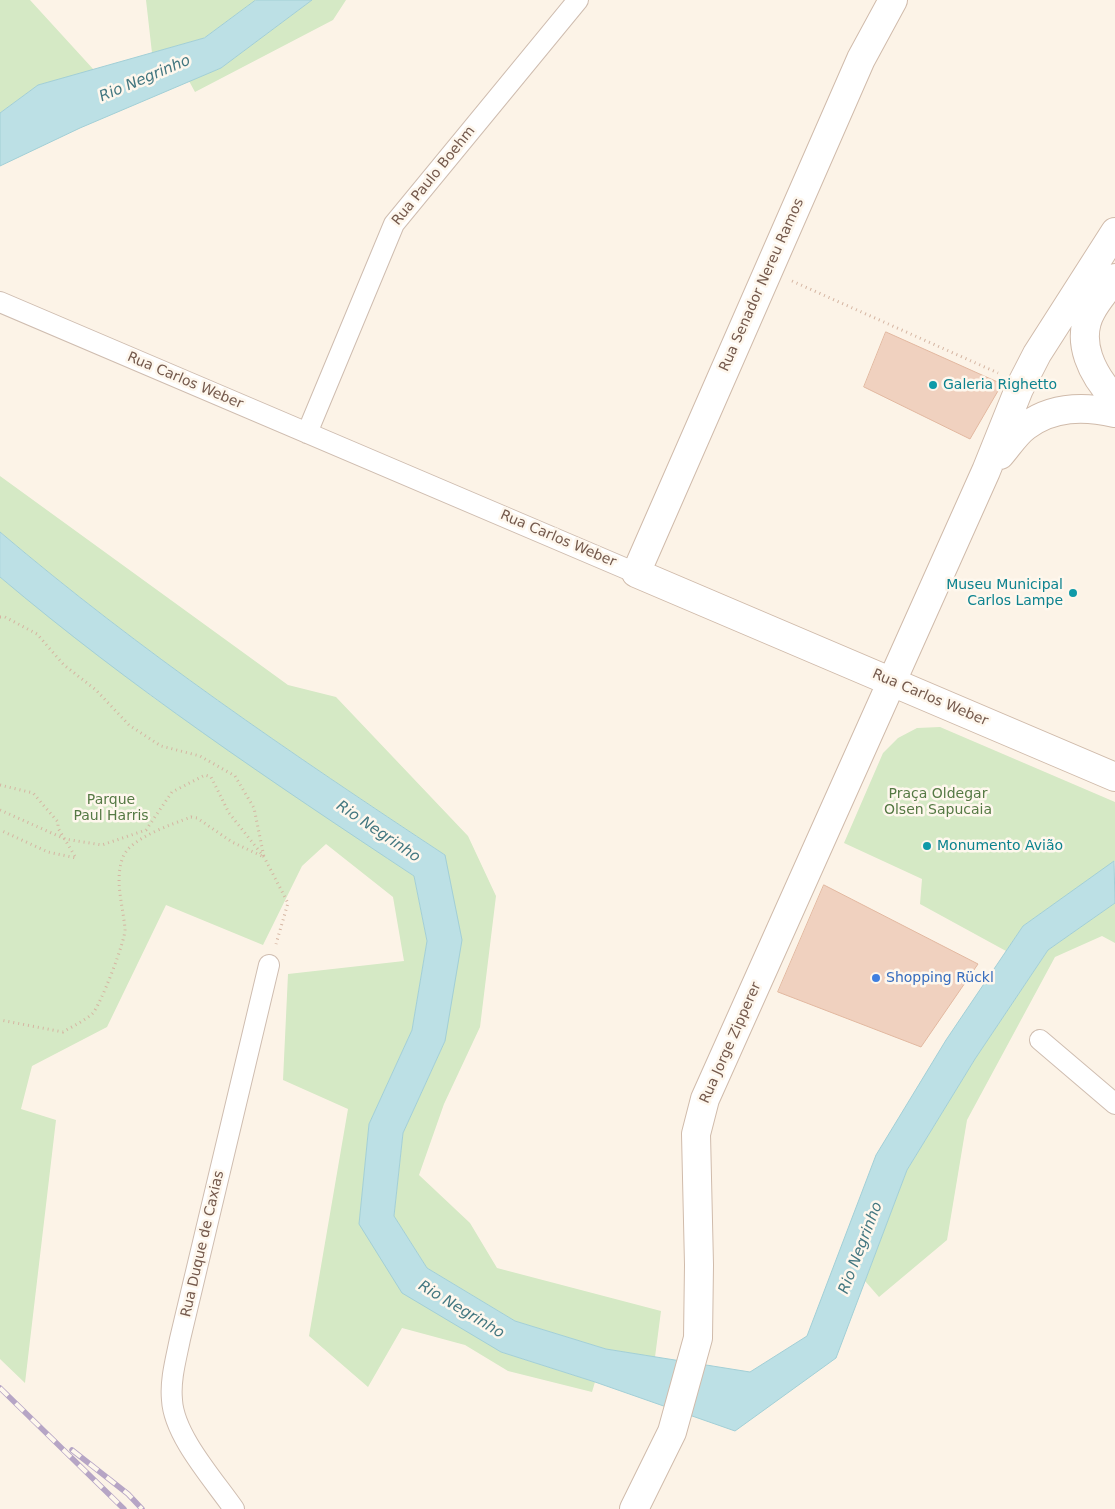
<!DOCTYPE html>
<html>
<head>
<meta charset="utf-8">
<style>
  body { margin:0 }
  canvas { display:block; background:#fcf3e7 }
</style>
</head>
<body>
<canvas width="1115" height="1509"></canvas>
<script>
const context = document.querySelector('canvas').getContext('2d');
context.lineJoin = 'round';
function fill(path, color) {
  context.fillStyle = color;
  context.fill(path, 'evenodd');
}
function strokePath(path, color, width, dash) {
  context.strokeStyle = color;
  context.lineWidth = width;
  context.lineCap = dash ? 'butt' : 'round';
  context.setLineDash(dash || []);
  context.stroke(path);
}
function drawText(font, color, halo, rows, align = 'center') {
  context.font = font + ' "DejaVu Sans",sans-serif';
  context.lineWidth = 5;
  context.setLineDash([]);
  context.textBaseline = 'middle';
  context.strokeStyle = halo;
  context.fillStyle = color;
  for (const [text, x, y, turn = 0] of rows) {
    context.save();
    context.translate(x, y);
    context.rotate((+turn || 0) * Math.PI / 180);
    context.textAlign = isNaN(turn) ? turn : align;
    if (halo) context.strokeText(text, 0, 0);
    context.fillText(text, 0, 0);
    context.restore();
  }
}
fill(new Path2D(`
  M0 0H30L94 70 38 85 0 113Z
  M146 0H256L204 38 152 53Z
  M312 0H346L333 20 195 92 189 81 221 68Z
  M0 476 288 685 336 697 468 836 496 896 480 1027 444 1104 419 1175 470 1223 497 1268 661 1311 655 1357 606 1349 515 1321 427 1268 394 1216 403 1133 445 1041V855C292 754 140 651 0 532Z
  M0 577 154 698 414 876 427 941 412 1030 369 1124 359 1224 501 1352 595 1382 592 1392 508 1371 465 1345 402 1328 368 1387 309 1336 348 1109 283 1080 288 974 404 961 393 897 326 844 302 866 263 945 166 905 107 1027 32 1066 21 1109 56 1120 25 1383 0 1359Z
  M940 727 1115 802V861L1023 926 1006 951 920 904 922 879 844 843 883 753 898 738 917 728Z
  M1115 903V943L1102 936 1055 957 967 1120 947 1240 879 1297 865 1281 907 1170 975 1059 1048 950Z`), '#d5e9c5');
const water = new Path2D(`
  M256 0H312L221 68 80 128 0 166V113L38 85 204 38Z
  M0 532C140 651 292 754 445 855L462 940 445 1041 403 1133 394 1216 427 1268 515 1321 606 1349 750 1372 807 1336 876 1155 946 1040 1023 926 1114 861 1115 903 1048 950 975 1059 907 1170 836 1358 735 1431 595 1382 501 1352 402 1293 359 1224 369 1124 412 1030 427 941 414 876C272 782 130 687 0 577Z`);
fill(water, '#bce0e5');
strokePath(water, '#a2cfd6', 1);
const building = new Path2D(`
  M886 332 1002 384 970 439 864 387Z
  M824 885 978 964 921 1047 778 992Z`);
fill(building, '#f0d1bf');
strokePath(building, '#e2b8a0', 1);
const street = new Path2D(`
  M0 302 636 573
  M307 433 394 224 578 0
  M1040 1040 1115 1104
  M234 1509C214 1480 174 1436 172 1400 170 1380 176 1359 180 1339L269 965`);
const secondary = new Path2D(`
  M893 0 861 59 636 573 1115 777
  M1115 278C1107 289 1098 299 1092 310 1074 341 1093 376 1115 399
  M1000 455C1008 446 1016 433 1026 426 1053 406 1084 406 1115 413
  M634 1509 672 1432 698 1338 699 1265 696 1134 705 1099 986 471 1019 389 1037 354 1115 232`);
strokePath(street, '#cfbdb0', 22);
strokePath(secondary, '#d0bbab', 30);
strokePath(new Path2D(`
  M792 281 998 373
  M0 617H5L37 634 64 665 96 690 129 725 161 746 200 756 235 776 254 808 264 857 232 842 197 818 191 817C173 824 130 838 123 857 114 880 123 905 125 929 126 939 100 1007 92 1014 84 1021 73 1026 63 1032L0 1020
  M0 785 33 793 58 822V828L76 858 48 852 0 830
  M0 810 65 839 102 845 146 830 172 792 205 775 211 777 229 813 264 857 288 903 276 944`), '#d5b5a2', 3, [1, 4]);
strokePath(street, '#fff', 20);
strokePath(secondary, '#fff', 28);
const rail = new Path2D(`
  M0 1388 124 1509
  M72 1450 128 1494 142 1509`);
strokePath(rail, '#b6a5c5', 5.5);
strokePath(rail, '#fef7ed', 4, [11]);
for (const [x, y, r, color] of [
  [933,385,5,"#0f9aa8"],
  [1073,593,5,"#0f9aa8"],
  [927,846,5,"#0f9aa8"],
  [876,978,5,"#3f7fe0"]
]) {
  const dot = new Path2D();
  dot.arc(x, y, r, 0, 2 * Math.PI);
  context.fillStyle = color;
  context.fill(dot);
  strokePath(dot, '#fef7ed', 2);
}
drawText('14px', '#74594c', '#fef7ed', [
  ["Rua Paulo Boehm",434,176,-51],
  ["Rua Senador Nereu Ramos",762,285,-66],
  ["Rua Carlos Weber",185,381,23],
  ["Rua Carlos Weber",558,539,23],
  ["Rua Carlos Weber",930,698,23],
  ["Rua Jorge Zipperer",731,1043,-66],
  ["Rua Duque de Caxias",203,1244,-77]
]);
drawText('14px', '#0d838f', '#fef7ed', [
  ["Galeria Righetto",943,385],
  ["Museu Municipal",1063,585,"right"],
  ["Carlos Lampe",1063,601,"right"],
  ["Monumento Avião",937,846]
], 'left');
drawText('14px', '#557944', '#fef7ed', [
  ["Praça Oldegar",938,794],
  ["Olsen Sapucaia",938,810],
  ["Parque",111,800],
  ["Paul Harris",111,816]
]);
drawText('14px', '#366cbe', '#fef7ed', [
  ["Shopping Rückl",886,978]
], 'left');
drawText('italic 15px', '#437780', '#fef7ed', [
  ["Rio Negrinho",145,79,-23],
  ["Rio Negrinho",378,832,34],
  ["Rio Negrinho",861,1248,-69],
  ["Rio Negrinho",461,1310,31]
]);
</script>
</body>
</html>
